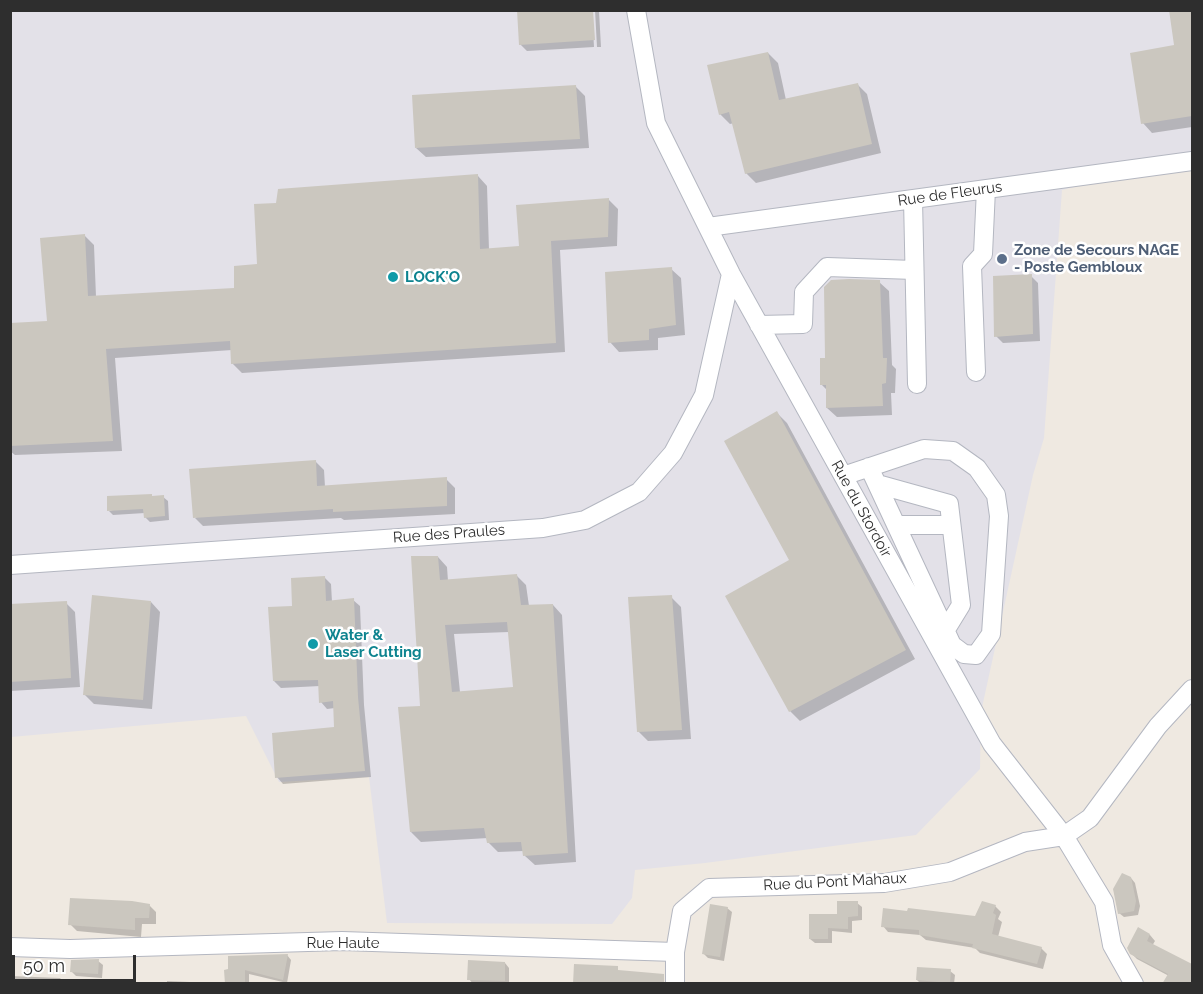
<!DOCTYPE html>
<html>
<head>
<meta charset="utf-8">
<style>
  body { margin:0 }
  #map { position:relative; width:1203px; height:994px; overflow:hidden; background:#efe9e1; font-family:Raleway,sans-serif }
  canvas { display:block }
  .frame { position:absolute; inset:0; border:12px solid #2e2e2e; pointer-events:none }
  .scale { position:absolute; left:12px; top:955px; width:124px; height:27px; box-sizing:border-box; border:3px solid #2e2e2e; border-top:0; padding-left:8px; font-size:18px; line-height:21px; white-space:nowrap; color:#2e2e2e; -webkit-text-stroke:4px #fff; paint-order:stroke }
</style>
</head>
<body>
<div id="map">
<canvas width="1203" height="994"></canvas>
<div class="frame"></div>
<div class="scale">50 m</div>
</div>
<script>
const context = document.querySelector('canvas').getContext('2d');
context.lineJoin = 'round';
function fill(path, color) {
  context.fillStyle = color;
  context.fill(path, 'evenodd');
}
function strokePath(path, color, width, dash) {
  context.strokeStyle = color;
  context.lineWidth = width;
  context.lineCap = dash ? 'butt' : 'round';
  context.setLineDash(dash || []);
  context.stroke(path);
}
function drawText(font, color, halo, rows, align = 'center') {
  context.font = font + ' Raleway,sans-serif';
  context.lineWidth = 5;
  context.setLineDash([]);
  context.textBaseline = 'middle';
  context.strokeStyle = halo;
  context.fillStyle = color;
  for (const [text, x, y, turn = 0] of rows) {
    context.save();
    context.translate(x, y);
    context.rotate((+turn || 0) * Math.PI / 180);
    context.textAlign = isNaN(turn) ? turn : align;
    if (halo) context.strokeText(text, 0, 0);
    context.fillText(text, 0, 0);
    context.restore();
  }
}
fill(new Path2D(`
  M11 11H1192V158L1062 190 1044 438 1033 475 981 712 980 769 916 835 705 863 635 870 632 898 612 924 387 923 369 777 279 782 246 716 11 737Z`), '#e3e1e8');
fill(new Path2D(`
  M592 10 594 47 527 51 520 44Z
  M595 10 599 11 601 47H597Z
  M1170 10H1192V127L1152 133 1143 123 1176 46Z
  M768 53 778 63 786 100 857 84 867 94 881 153 756 183 746 173 734 123 730 124 720 114Z
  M575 86 585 96 589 148 426 157 416 148Z
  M478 176 487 186 489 250 521 248 608 199 618 209 617 246 560 250 565 352 242 373 232 363V350L115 358 122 451 15 455 10 451V322L11 324 49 322 84 235 94 245 96 297 235 289 258 265Z
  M671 269 681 278 685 335 658 338V350L619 352 610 342Z
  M1031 276 1038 283 1040 341 1003 343 996 336Z
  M879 282 889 291 892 365 896 369 895 393H891L892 415 837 417 827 408V390L821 384 826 359Z
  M777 413 787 423 915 659 800 721 790 711 727 597 791 560Z
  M315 461 324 470 325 487 446 479 455 488V514L344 520 341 518 203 526 195 518Z
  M163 497 168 501 169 520 150 522 145 517V513L113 515 109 511Z
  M438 557 447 567 448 581 517 576 526 585 529 606 553 605 562 615 576 862 535 865 525 856 524 851 498 852 488 842V838L421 842 411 832ZM509 632 514 689 460 692 454 634Z
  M325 578 331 584 332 602 353 600 360 606 364 705 371 777 283 784 277 777 335 729V708L327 709 321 702 320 686 281 688 274 681 294 607Z
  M671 597 681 607 691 739 648 741 638 731Z
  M151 602 160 612 152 709 94 704 85 695Z
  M66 603 75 612 80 687 10 691V606Z
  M1131 878 1135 883 1140 906 1138 915 1124 917 1119 913Z
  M857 903 862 907V920L852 921V933L832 931V943H815L810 939Z
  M149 905 156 912V924H142L141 937 77 931 70 924Z
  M995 906 1001 912 998 919 1002 922 998 937 1041 948 1047 954 1043 969 980 953 975 948 926 940 920 935 888 932 883 926 976 918Z
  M727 908 732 912 724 961 708 958 703 953Z
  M1138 929 1150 935 1155 941 1152 946 1192 966V984H1167L1169 976 1137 959 1131 953Z
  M287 955 291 960 287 983 249 974V984H226V971Z
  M98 961 103 965 102 978 76 976 72 972Z
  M505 963 509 968V984H473L469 979Z
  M950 971 955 975 954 984H921L917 980Z
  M10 976 60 978 65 984H10Z
  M167 981 190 982 192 984H167Z`), '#0003');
fill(new Path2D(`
  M517 10H593L595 40 519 45Z
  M1169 10H1192V116L1141 124 1130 53 1174 45Z
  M768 52 779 100 858 83 872 144 745 174 729 112 719 115 707 65Z
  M576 85 580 139 415 148 412 95Z
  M478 174 480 249 519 246 516 205 609 198 608 237 551 241 556 343 231 364 230 341 106 349 113 441 10 446V323L47 321 40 238 85 234 88 296 234 288V266L257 264 254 204 276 203 278 189Z
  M672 267 676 325 649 329V340L608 343 605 272Z
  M1032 274 1033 334 994 337 993 276Z
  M849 279 880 280 883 358H887L886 383 882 384 883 406 826 408V385H820V358H825L824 287 831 280Z
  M777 411 906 650 789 712 725 596 789 560 724 441Z
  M316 460 317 486 447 477V506L333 512V509L193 518 189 469Z
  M152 494V496L164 495 165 516 144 518 143 509 107 511V496Z
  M411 556H438L440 580 517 574 521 605 553 604 568 853 523 856 521 842 487 843 484 828 410 832 398 707 420 706ZM507 622 513 687 452 692 445 625Z
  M325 576 326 601 354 598 358 697 365 771 275 778 272 733 334 727 333 701 319 703 318 680 273 681 268 607 292 606 291 578Z
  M92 595 151 601 143 700 83 695Z
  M672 595 682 730 637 732 628 597Z
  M67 601 71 678 10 682V604Z
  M1122 873 1131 877 1136 901 1134 911 1118 914 1113 889Z
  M70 898 132 901 150 904 149 918H135V930L68 925Z
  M837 901H858V916L848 917V929L828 928V939H809V914H837Z
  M982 901 996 905 993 913 996 915 992 934 1042 947 1037 964 972 948 973 944 919 935V930L881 927 883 908 907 911 908 908 975 916Z
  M710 904 728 907 720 957 702 954Z
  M1138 927 1150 934 1147 941 1192 964V984H1162L1168 974 1130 954 1127 948Z
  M288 954 283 980 245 970V984H225L224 970 228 969V956Z
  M99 959 98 974 70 972 71 960Z
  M468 960 505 962V981L467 980Z
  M574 964 618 966V970L664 974V984H573Z
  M917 967 951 969 950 983 916 980Z`), '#cbc7bf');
const minor = new Path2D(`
  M636 10 656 123 731 274 992 744 1064 836 1104 902 1112 945 1134 984
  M913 199 917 384
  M708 227 1192 161
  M759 325 803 324 804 292 827 267 914 270
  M976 372 972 266 983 254 986 189
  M843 476 924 449 953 451 977 468 996 495 999 516 991 634 976 655 964 654 952 645 869 467
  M877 484 949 504 961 605 945 631
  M896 525H951
  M10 565 543 528 585 520 639 492 673 453 704 395 731 274
  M10 947 70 949 342 941 675 952
  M675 984V952L682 911 709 888 884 883 950 872 1025 842 1064 836 1090 818 1158 726 1192 689`);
strokePath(minor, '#b4b7c1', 20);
strokePath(minor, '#fff', 18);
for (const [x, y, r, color] of [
  [1002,259,6,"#5c6f8a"],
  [393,277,6,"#0f9aa8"],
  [313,644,6,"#0f9aa8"]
]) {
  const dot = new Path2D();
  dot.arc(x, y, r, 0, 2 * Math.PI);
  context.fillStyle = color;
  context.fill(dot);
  strokePath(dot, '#fff', 2);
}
drawText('15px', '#2e2e2e', '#fff', [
  ["Rue de Fleurus",950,194,-8],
  ["Rue du Stordoir",861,509,61],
  ["Rue des Praules",449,534,-4],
  ["Rue du Pont Mahaux",835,882,-3],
  ["Rue Haute",343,943]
]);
drawText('bold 15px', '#4e5e75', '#fff', [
  ["Zone de Secours NAGE",1014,250],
  ["- Poste Gembloux",1014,267]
], 'left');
drawText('bold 15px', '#0d838f', '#fff', [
  ["LOCK'O",405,277],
  ["Water &",325,635],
  ["Laser Cutting",325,652]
], 'left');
</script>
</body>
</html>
